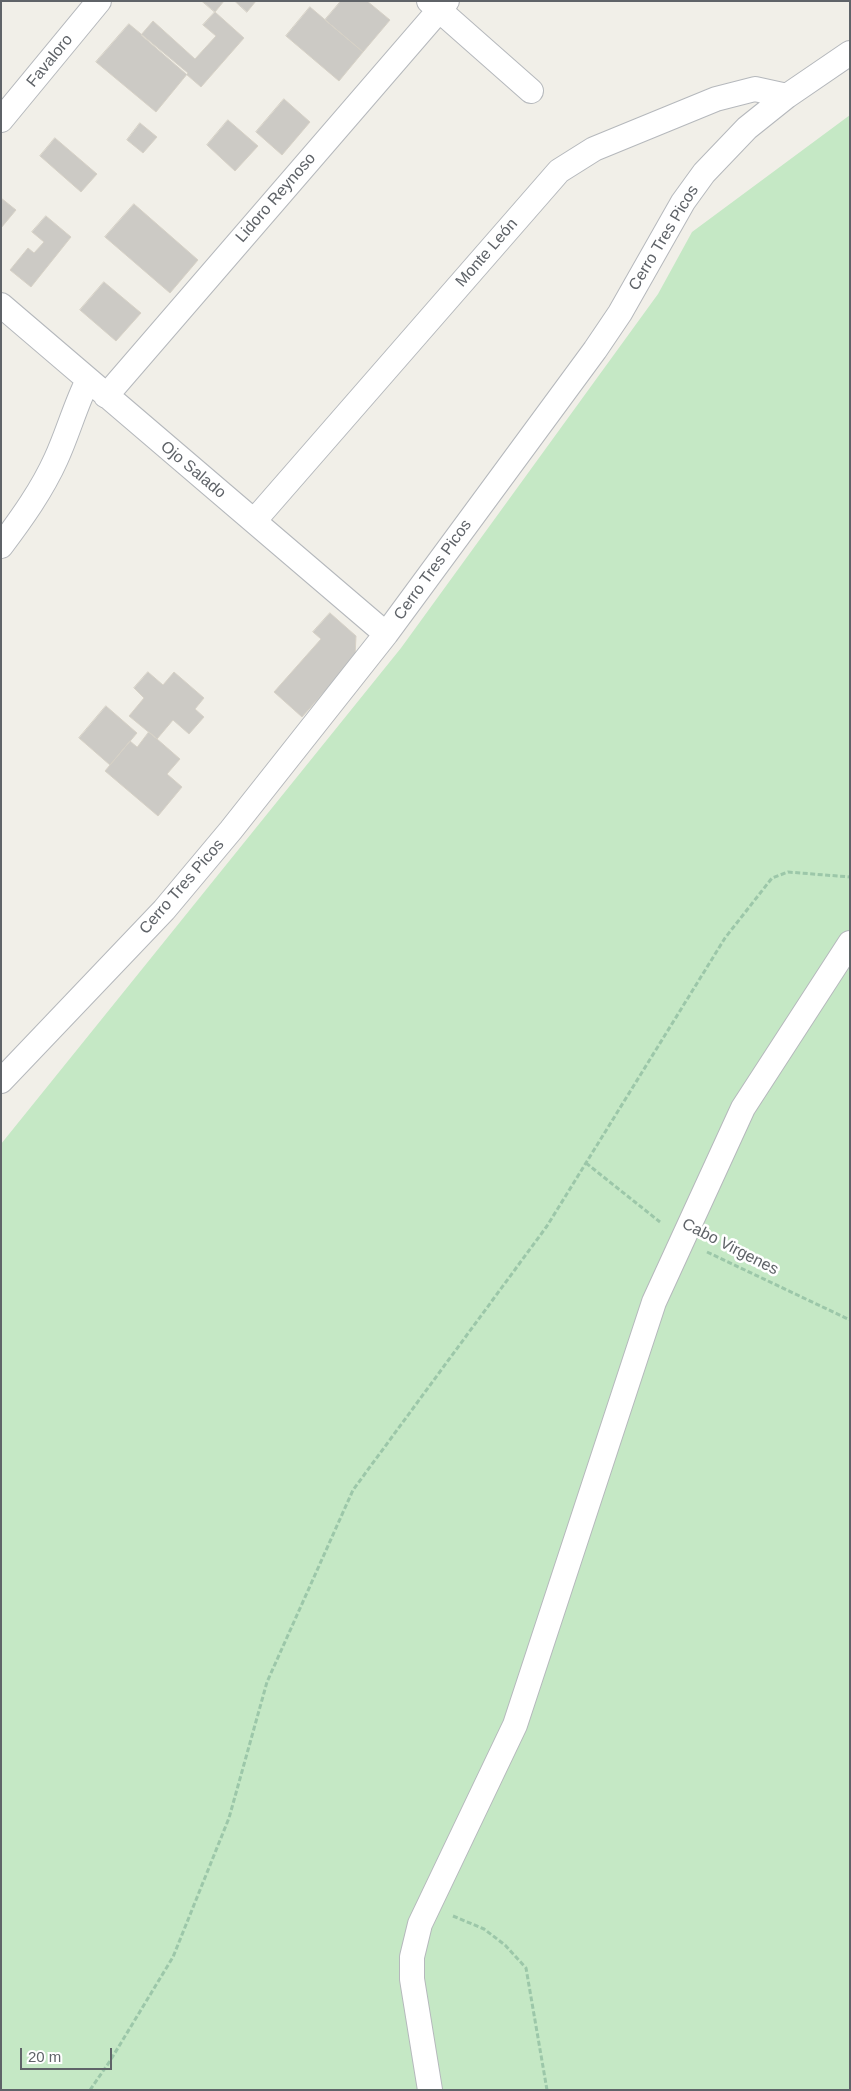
<!DOCTYPE html>
<html>
<head>
<meta charset="utf-8">
<style>
  body { margin:0 }
  #map { position:relative; width:851px; height:2091px; overflow:hidden; background:#f1efe8; font-family:Helvetica,sans-serif }
  canvas { display:block }
  .frame { position:absolute; inset:0; border:2px solid #5f6368; pointer-events:none }
  .scale { position:absolute; left:20px; top:2048px; width:92px; height:22px; box-sizing:border-box; border:2px solid #5f6368; border-top:0; padding-left:6px; font-size:15px; line-height:18px; white-space:nowrap; color:#5f6368; -webkit-text-stroke:4px #fff; paint-order:stroke }
</style>
</head>
<body>
<div id="map">
<canvas width="851" height="2091"></canvas>
<div class="frame"></div>
<div class="scale">20 m</div>
</div>
<script>
const context = document.querySelector('canvas').getContext('2d');
context.lineJoin = 'round';
function fill(path, color) {
  context.fillStyle = color;
  context.fill(path, 'evenodd');
}
function strokePath(path, color, width, dash) {
  context.strokeStyle = color;
  context.lineWidth = width;
  context.lineCap = dash ? 'butt' : 'round';
  context.setLineDash(dash || []);
  context.stroke(path);
}
function drawText(font, color, halo, rows, align = 'center') {
  context.font = font + ' Helvetica,sans-serif';
  context.lineWidth = 5;
  context.setLineDash([]);
  context.textBaseline = 'middle';
  context.strokeStyle = halo;
  context.fillStyle = color;
  for (const [text, x, y, turn = 0] of rows) {
    context.save();
    context.translate(x, y);
    context.rotate((+turn || 0) * Math.PI / 180);
    context.textAlign = isNaN(turn) ? turn : align;
    if (halo) context.strokeText(text, 0, 0);
    context.fillText(text, 0, 0);
    context.restore();
  }
}
fill(new Path2D(`
  M850 115V2090H1V1144L401 648 658 294 692 232Z`), '#c5e8c5');
const building = new Path2D(`
  M202 1H224L215 12Z
  M235 1H256L247 12Z
  M341 1H367L390 20 363 52 325 20Z
  M310 7 363 52 339 81 286 36Z
  M215 12 244 38 201 87 141 35 153 21 195 59 216 36 203 25Z
  M129 24 188 73 156 112 96 62Z
  M284 99 310 122 282 155 256 132Z
  M228 120 258 146 235 171 207 145Z
  M140 123 157 137 143 153 127 140Z
  M55 138 97 174 81 192 40 156Z
  M1 198 16 210 1 228Z
  M134 204 198 260 170 293 105 237Z
  M46 216 71 237 31 287 10 270 28 248 34 253 44 242 32 232Z
  M104 282 141 313 116 341 80 310Z
  M330 613 356 636 355 657 302 717 274 692 321 639 313 632Z
  M148 672 163 685 174 672 204 698 195 709 204 717 189 734 173 720 157 739 129 716 144 698 134 688Z
  M106 706 137 733 110 765 79 738Z
  M149 732 180 759 167 774 182 787 158 816 105 771 130 741 137 747Z`);
fill(building, '#cccac5');
strokePath(building, '#d6d1c6', 1);
const minor = new Path2D(`
  M429 1 531 91
  M1 120 99 1
  M1 305 386 634
  M106 396 447 1
  M254 521 559 171 594 149 716 99 755 89 787 96
  M1 546C22 518 42 490 56 459 68 433 75 406 88 380
  M1 1081 164 910 231 830 386 634 595 350 620 313 683 202 704 173 747 128 787 96 850 53
  M430 2090 412 1979V1957L420 1924 515 1725 654 1302 743 1108 850 943`);
strokePath(minor, '#b5b8bc', 26);
strokePath(new Path2D(`
  M586 1163 660 1222
  M707 1252 850 1320
  M453 1916 484 1929 505 1945 526 1968 547 2090
  M90 2090 110 2061 173 1957 229 1818 267 1682 353 1490 547 1226 725 938 772 878 788 872 850 877`), '#9cc7a9', 3, [5, 2.5]);
strokePath(minor, '#fff', 24);
drawText('16px', '#5f6368', '#fff', [
  ["Favaloro",50,61,-51],
  ["Lidoro Reynoso",276,198,-49],
  ["Cerro Tres Picos",664,238,-59],
  ["Monte León",487,253,-49],
  ["Ojo Salado",193,470,40],
  ["Cerro Tres Picos",433,570,-54],
  ["Cerro Tres Picos",182,887,-49],
  ["Cabo Virgenes",730,1247,27]
]);
</script>
</body>
</html>
